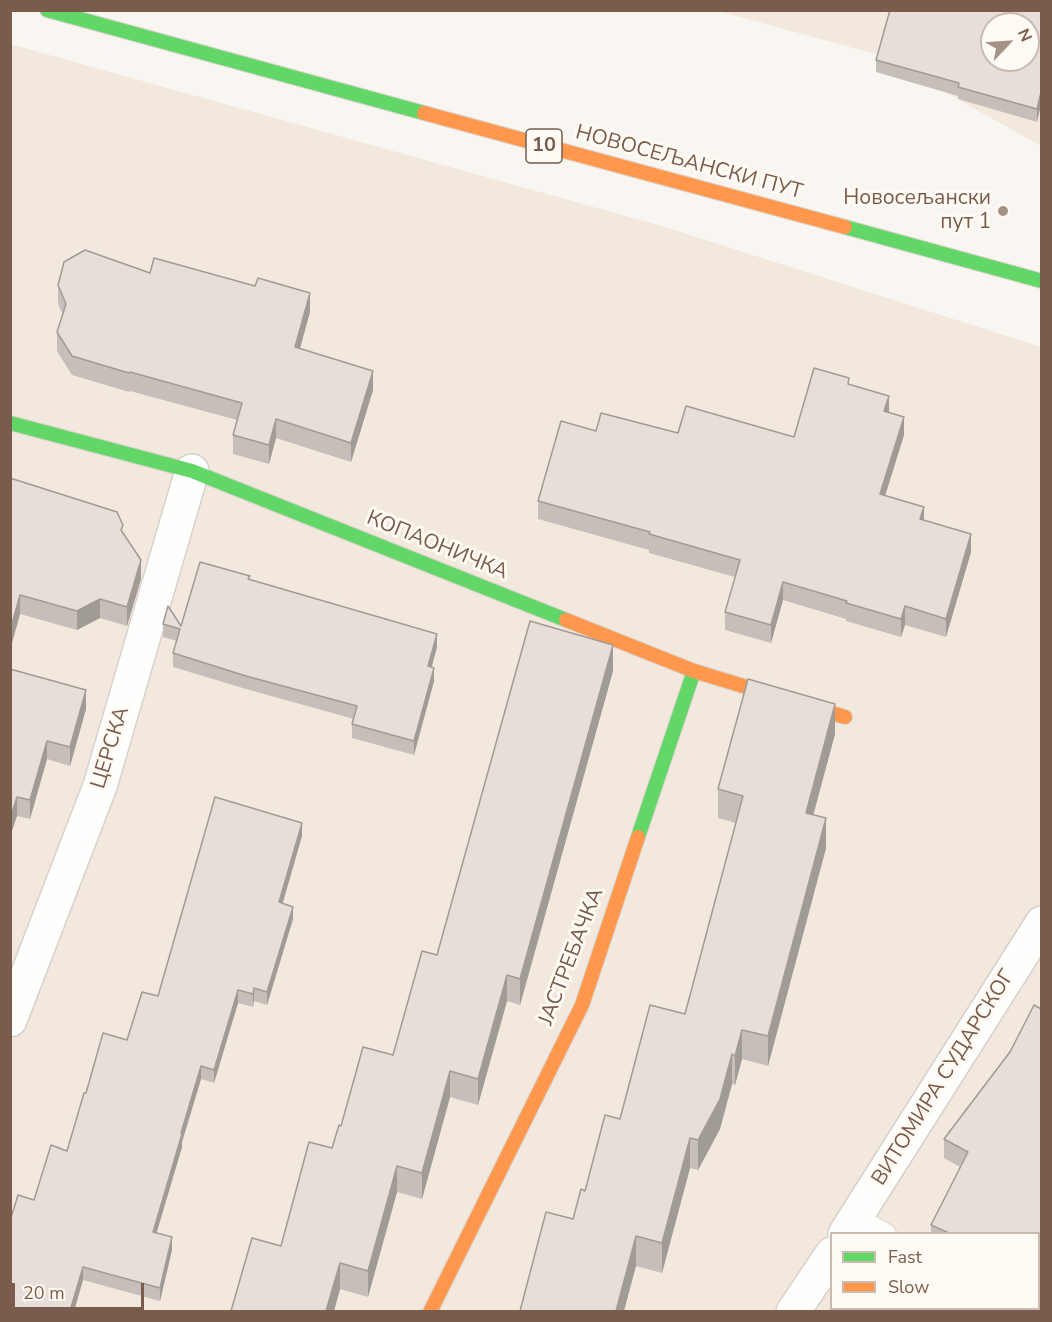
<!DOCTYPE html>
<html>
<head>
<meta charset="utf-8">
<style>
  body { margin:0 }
  #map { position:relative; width:1052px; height:1322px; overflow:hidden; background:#f9f5f0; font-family:"Nunito Sans",sans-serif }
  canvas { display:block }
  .frame { position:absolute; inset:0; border:12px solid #7a5c4d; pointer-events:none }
  .legend { position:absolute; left:830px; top:1232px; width:210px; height:78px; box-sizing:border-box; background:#fffaf3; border:2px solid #cabbb1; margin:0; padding:8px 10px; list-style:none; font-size:18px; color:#7a5c4d }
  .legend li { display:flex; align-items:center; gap:12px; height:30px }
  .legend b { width:30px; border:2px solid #cabbb1 }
  .north { position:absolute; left:980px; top:12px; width:60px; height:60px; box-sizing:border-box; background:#fffaf3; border:2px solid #cabbb1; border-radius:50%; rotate:65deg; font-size:16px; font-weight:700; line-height:24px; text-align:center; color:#7a5c4d }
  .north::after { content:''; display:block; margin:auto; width:21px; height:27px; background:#a69286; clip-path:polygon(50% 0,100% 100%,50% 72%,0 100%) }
  .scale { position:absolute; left:12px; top:1283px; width:132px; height:27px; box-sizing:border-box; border:3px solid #7a5c4d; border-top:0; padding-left:8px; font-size:18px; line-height:21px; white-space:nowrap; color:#7a5c4d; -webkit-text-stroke:4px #fffaf3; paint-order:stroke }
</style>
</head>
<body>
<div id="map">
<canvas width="1052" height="1322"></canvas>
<div class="frame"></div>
<ul class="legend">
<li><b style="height:8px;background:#63d668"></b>Fast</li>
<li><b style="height:8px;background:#ff974d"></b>Slow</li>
</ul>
<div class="north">N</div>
<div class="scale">20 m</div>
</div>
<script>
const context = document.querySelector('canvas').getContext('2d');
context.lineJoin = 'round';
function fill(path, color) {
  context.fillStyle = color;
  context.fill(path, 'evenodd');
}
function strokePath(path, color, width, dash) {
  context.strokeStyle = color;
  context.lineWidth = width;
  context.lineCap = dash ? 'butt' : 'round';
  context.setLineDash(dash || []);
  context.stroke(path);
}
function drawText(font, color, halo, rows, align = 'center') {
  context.font = font + ' "Nunito Sans",sans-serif';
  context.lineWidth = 6;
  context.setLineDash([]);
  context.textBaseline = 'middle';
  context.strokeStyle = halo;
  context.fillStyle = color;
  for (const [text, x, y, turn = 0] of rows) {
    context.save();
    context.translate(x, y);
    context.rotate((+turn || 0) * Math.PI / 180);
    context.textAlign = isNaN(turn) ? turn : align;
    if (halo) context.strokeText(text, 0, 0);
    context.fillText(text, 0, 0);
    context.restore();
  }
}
fill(new Path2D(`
  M718 11H1041V146L879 55ZM992 24H1028V60H992Z
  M10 44 665 227 1041 347V1311H11ZM832 1234H1038V1308H832Z`), '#f2e8de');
const lane = new Path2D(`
  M856 1217 886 1234`);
const street = new Path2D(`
  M10 1020 100 786 192 471
  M845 1234 1042 923
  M793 1312 832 1254`);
const fast = new Path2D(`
  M47 10 424 113
  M845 227 1042 281
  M10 423 192 471 566 620
  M638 837 694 671`);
const slow = new Path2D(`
  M424 113 845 227
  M566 620 694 671 845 717
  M430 1312 582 1005 638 837`);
strokePath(lane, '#d7d1cb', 22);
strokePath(street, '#d7d1cb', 36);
strokePath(fast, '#d9d2cb', 16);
strokePath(slow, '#d9d2cb', 16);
strokePath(lane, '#fefefd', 20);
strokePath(street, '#fefefd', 33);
strokePath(fast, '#63d668', 14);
strokePath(slow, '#ff974d', 14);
fill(new Path2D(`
  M1041 10 1037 122 958 99V96L876 72V60Z
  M150 273 310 312 300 348 373 390 351 462 276 438 269 464 233 454V435L237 420 130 391 129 392 72 375 57 351V332L63 315 58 304V285Z
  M849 384 889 412 904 435 885 495 924 520 971 552 946 637 905 625 901 637 846 621V619L783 600 771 643 725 630V612L735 577 649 553V550L538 519V501L596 431 794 437Z
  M10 478 123 533 141 579 127 626 100 618 77 630 20 614 10 650Z
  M250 580 437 647 432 667 434 681 414 755 352 738V724L354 719 246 689 173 667V653L177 641 163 637V624L181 626Z
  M10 669 86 709 70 766 47 759 30 819 17 816Z
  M613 671 520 1005 507 1001 478 1105 450 1097 422 1199 397 1192 368 1297 340 1289 334 1311H231L281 1246 332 1148 341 1126 393 1055 437 955Z
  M835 734 813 815 826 848 768 1066 742 1059 735 1085 732 1084 720 1129 698 1170 690 1168 662 1273 636 1266 573 1219 585 1191 620 1119 685 1014 736 823 718 818V789Z
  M302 836 283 903 293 919 267 1005 254 1001 253 1007 238 1003 214 1083 201 1079 182 1142V1147L156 1233 172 1250 160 1301 83 1280 74 1311H10L34 1200 67 1151 86 1093 127 1040 158 996Z
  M1041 1009V1299L1038 1298V1233H931V1225L960 1167 944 1158V1139Z`), '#c6bfb9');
fill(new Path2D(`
  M1041 92V105L1037 122V109Z
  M310 293V312L295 366V347Z
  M373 371V390L351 462V443Z
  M889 396V414L884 411Z
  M904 417V435L880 512V494Z
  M276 419V438L269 464V445Z
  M924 507V525L920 519Z
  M971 534V552L946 637V619Z
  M141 560V579L127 626V607Z
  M783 582V600L771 643V625Z
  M20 595V614L10 650V631Z
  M100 599V618L77 630V611Z
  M905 606V625L901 637V619Z
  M437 634V647L428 679V666Z
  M613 645V671L520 1005V979Z
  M434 668V681L414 755V741Z
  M86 690V709L70 766V747Z
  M835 704V734L806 842V813Z
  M47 741V759L30 819V800Z
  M17 797V816L10 837V819Z
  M826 818V848L768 1066V1036Z
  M302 823V836L279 915V902Z
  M293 907V919L267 1005V992Z
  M507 975V1001L478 1105V1079Z
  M254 988V1001L253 1007V994Z
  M238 990V1003L214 1083V1070Z
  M742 1030V1059L735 1085V1056Z
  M732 1054V1084L720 1129 698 1170V1140Z
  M201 1066V1079L182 1142V1147L153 1245V1232Z
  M450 1071V1097L422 1199V1173Z
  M690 1138V1168L662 1273V1243Z
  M397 1166V1192L368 1297V1271Z
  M636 1236V1266L624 1311H616Z
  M172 1237V1250L160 1301V1288Z
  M340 1263V1289L334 1311H326Z
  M83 1267V1280L74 1311H70Z`), '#a19b96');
const building = new Path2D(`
  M890 10H1041V92L1037 109 958 87 959 83 876 60ZM992 24H1028V60H992Z
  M85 250 150 273 154 258 255 286 258 278 310 293 295 347 373 371 351 443 276 419 269 445 233 435 242 403 130 372 129 373 72 356 57 332 66 304 58 285 64 262Z
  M814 368 849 378 848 384 889 396 884 411 904 417 880 494 924 507 920 519 971 534 946 619 905 606 901 619 846 603 847 601 783 582 771 625 725 612 740 560 649 534 650 532 538 501 561 421 596 431 601 413 678 433 686 406 794 437Z
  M10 478 117 512 123 525 121 530 141 560 127 607 100 599 77 611 20 595 10 631Z
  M200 562 250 576 248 579 437 634 428 666 434 668 414 741 352 724 357 706 246 676 173 653 180 629 163 624 168 606 181 626Z
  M530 621 613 645 520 979 507 975 478 1079 450 1071 422 1173 397 1166 368 1271 340 1263 326 1311H231L252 1238 281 1246 309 1142 332 1148 339 1125 341 1126 363 1047 393 1055 422 951 437 955Z
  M10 669 86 690 70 747 47 741 30 800 17 797 10 819Z
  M748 679 835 704 806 813 826 818 768 1036 742 1030 735 1056 732 1054 720 1099 698 1140 690 1138 662 1243 636 1236 616 1311H520L546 1212 573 1219 581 1189 585 1191 605 1115 620 1119 650 1005 685 1014 743 796 718 789Z
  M215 797 302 823 279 902 293 907 267 992 254 988 253 994 238 990 214 1070 201 1066 181 1133 182 1134 153 1232 172 1237 160 1288 83 1267 70 1311H10V1221L18 1195 34 1200 51 1145 67 1151 84 1093H86L103 1033 127 1040 142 992 158 996Z
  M1034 1005 1041 1009V1280L1038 1279V1233H949L931 1225 968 1152 944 1139 1010 1052Z
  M874 1308H935L940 1311H872Z
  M1030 1309 1032 1311H1019L1021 1310Z`);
fill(building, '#e6ded7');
strokePath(building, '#a19b96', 1.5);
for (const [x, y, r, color] of [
  [1003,211,6,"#a69286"]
]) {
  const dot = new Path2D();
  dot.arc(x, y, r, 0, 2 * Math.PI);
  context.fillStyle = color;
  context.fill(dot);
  strokePath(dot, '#fffaf3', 2);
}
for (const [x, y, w] of [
  [544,146,36]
]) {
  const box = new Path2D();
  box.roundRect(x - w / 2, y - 17, w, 34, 4.5);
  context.fillStyle = '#fffaf3';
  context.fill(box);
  strokePath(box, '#7a5c4d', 1.5);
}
drawText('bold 20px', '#7a5c4d', null, [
  ["10",544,146]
]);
drawText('21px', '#7a5c4d', '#fffaf3', [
  ["НОВОСЕЉАНСКИ ПУТ",689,163,15],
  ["КОПАОНИЧКА",437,546,22],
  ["ЦЕРСКА",111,748,-73],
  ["ЈАСТРЕБАЧКА",572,957,-69],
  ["ВИТОМИРА СУДАРСКОГ",944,1078,-58]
]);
drawText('21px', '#7a5c4d', '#fffaf3', [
  ["Новосељански",991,199],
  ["пут 1",991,223]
], 'right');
</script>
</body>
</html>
